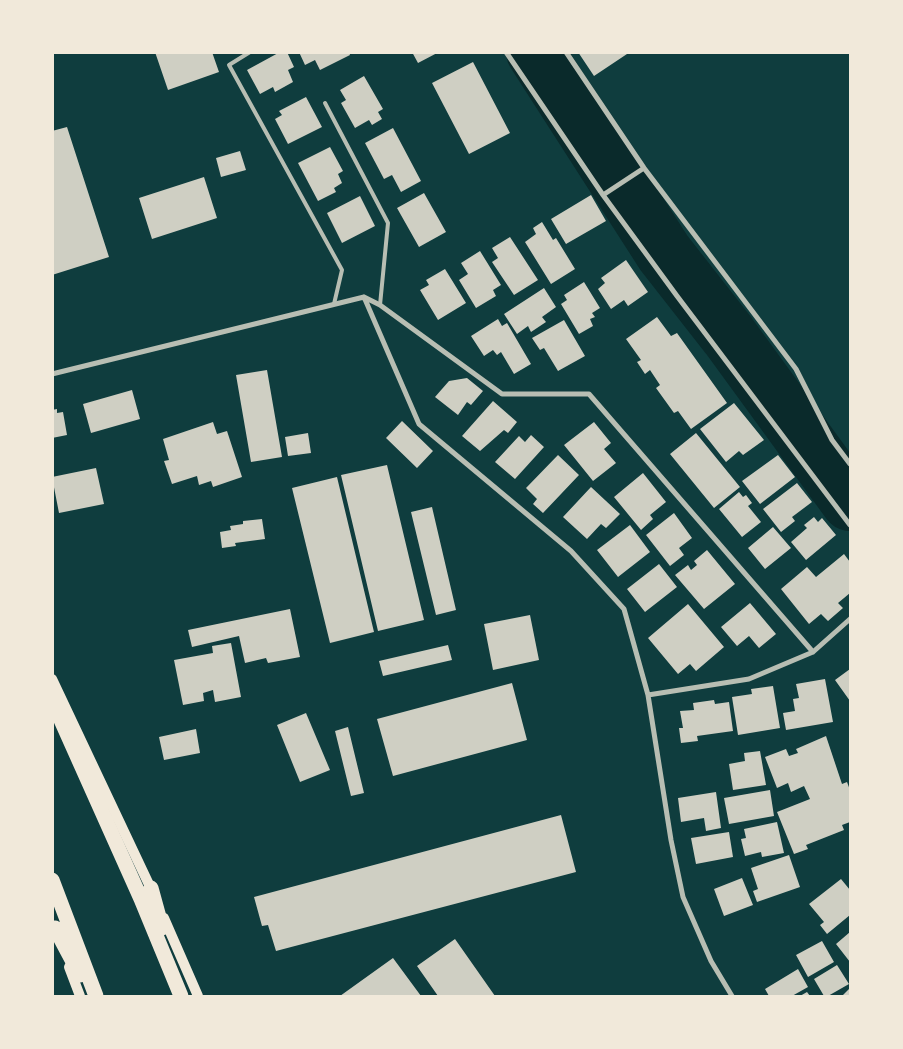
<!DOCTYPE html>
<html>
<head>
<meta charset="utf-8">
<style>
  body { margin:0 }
  #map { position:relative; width:903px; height:1049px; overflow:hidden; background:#0f3d3e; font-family:"PT Sans",sans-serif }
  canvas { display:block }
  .frame { position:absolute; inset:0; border:54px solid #f1e9da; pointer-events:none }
</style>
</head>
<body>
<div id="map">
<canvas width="903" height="1049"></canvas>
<div class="frame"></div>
</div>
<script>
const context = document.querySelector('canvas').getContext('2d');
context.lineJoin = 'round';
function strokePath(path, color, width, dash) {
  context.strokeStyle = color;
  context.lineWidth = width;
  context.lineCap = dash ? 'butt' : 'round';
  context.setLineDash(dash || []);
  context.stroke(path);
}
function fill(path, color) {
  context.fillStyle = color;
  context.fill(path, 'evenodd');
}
strokePath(new Path2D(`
  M535 52 664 253 729 336 850 502`), '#0a2a2b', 58);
fill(new Path2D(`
  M155 52H212L219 72 168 90Z
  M280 52H287L294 67 288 70 293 82 275 92 273 87 260 94 247 70Z
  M299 52H349L350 55 320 70 315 60 305 65Z
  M412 52H439L418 63Z
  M578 52H630L594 76Z
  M473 62 510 133 469 154 432 83Z
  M364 76 383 109 378 112 382 119 372 125 369 120 355 128 341 103 346 100 340 90Z
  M306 97 322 127 288 144 275 119 282 115 279 111Z
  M67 127 109 257 52 275V131Z
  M393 128 421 181 401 192 392 175 384 179 365 143Z
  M330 147 343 171 338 174 342 183 334 188 336 192 318 201 298 163Z
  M240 151 246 170 221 177 216 158Z
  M204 177 217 218 152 239 139 198Z
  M424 193 446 232 419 247 397 208Z
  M591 195 606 221 566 244 551 219Z
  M360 196 375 226 342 243 327 213Z
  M542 222 553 240 556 238 575 269 551 284 525 242 536 234 533 228Z
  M510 237 538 280 514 295 492 262 498 258 492 248Z
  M480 251 501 285 493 290 496 296 476 308 459 280 468 274 461 263Z
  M626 260 648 292 628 306 624 300 611 309 598 289 605 283 601 278Z
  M445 269 466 303 438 320 420 290 429 285 426 280Z
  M584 282 600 308 592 313 595 317 590 319 593 326 579 334 561 304 567 300 564 295Z
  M544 288 556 307 542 317 546 322 531 332 528 326 517 334 504 314Z
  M657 317 671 336 677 333 727 403 691 429 678 411 674 413 656 388 660 385 650 370 645 374 637 362 641 360 626 339Z
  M498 319 502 326 507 323 531 364 514 374 501 352 497 355 493 350 484 356 471 336Z
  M564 320 585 356 558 371 544 348 540 350 532 338Z
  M267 370 282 457 251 462 236 375Z
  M467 378 483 391 471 405 467 402 458 415 435 397 449 381Z
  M132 390 140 419 91 433 83 404Z
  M493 401 517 422 508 433 504 430 480 451 462 436Z
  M734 403 764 440 743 455 739 451 726 462 700 429Z
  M57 409V413L63 412 67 435 52 438V410Z
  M402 421 433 451 417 468 386 438Z
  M213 422 217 434 227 431 242 477 213 487 211 481 199 485 197 476 172 484 164 461 169 460 163 439Z
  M594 422 611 443 604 449 616 463 593 481 564 445Z
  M308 433 311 453 288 456 285 437Z
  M696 433 740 487 714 508 670 454Z
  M531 435 544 447 515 479 495 462 519 436 525 442Z
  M558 455 579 475 543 513 533 504 537 499 526 488Z
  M778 455 795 477 760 504 742 481Z
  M387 465 424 620 378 631 341 475Z
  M96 468 104 504 59 513 52 477Z
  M643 473 666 502 650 515 653 519 641 530 614 497Z
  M337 477 374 632 330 643 292 488Z
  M797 483 812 502 792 517 795 521 781 532 763 509Z
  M591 487 620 514 606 528 601 524 587 539 563 517Z
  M739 492 743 497 746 495 752 503 748 506 761 522 742 537 719 509Z
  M432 507 456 610 436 615 411 512Z
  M674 513 692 538 679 548 684 555 670 566 646 535Z
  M814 517 818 522 822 518 836 535 806 560 791 542 807 528 804 525Z
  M262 519 265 539 235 543 236 546 222 548 220 532 231 530 230 526 243 524V521Z
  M630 525 650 552 618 577 597 550Z
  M773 527 791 548 765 569 748 548Z
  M707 550 735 584 704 609 675 575 688 565 691 570 697 565 694 561Z
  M844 554 850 562V593L838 603 843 608 828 621 821 614 809 624 781 589 807 567 816 577Z
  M659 564 677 587 645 612 627 589Z
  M750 603 776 634 759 648 749 636 737 646 721 627Z
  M688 604 724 647 696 671 690 664 678 674 648 638Z
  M290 609 300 657 268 663 266 658 245 663 239 636 192 647 188 630Z
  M530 615 539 660 493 670 484 624Z
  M231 643 241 697 215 702 213 690 203 693 204 701 183 705 174 660 213 653 212 646Z
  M448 645 452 660 383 676 379 661Z
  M850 669V701L835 680Z
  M825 679 833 722 786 730 783 713 795 711 793 699 799 698 796 684Z
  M512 683 527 740 393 776 377 719Z
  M773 686 780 728 738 735 732 697 752 694 751 689Z
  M714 700 715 704 729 702 733 731 697 736 698 741 681 743 679 728H683L680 711 694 710 693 703Z
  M306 713 330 770 300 782 277 725Z
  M348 727 364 793 351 796 335 731Z
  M196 729 200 753 164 760 159 737Z
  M826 736 842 784 847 782 850 790V822L842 825 844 830 806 845 808 849 794 854 777 812 810 799 804 786 791 792 788 783 777 788 765 757 786 749 789 756 798 753 796 749Z
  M760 751 766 785 733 790 729 764 745 761 744 753Z
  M770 790 774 816 729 824 724 798Z
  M716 792 721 828 706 831 704 818 681 822 678 798Z
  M561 815 576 872 276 951 268 925 262 926 254 897Z
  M777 822 784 853 762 857 761 852 745 856 741 839 746 838 744 829Z
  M729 832 733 857 696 864 691 838Z
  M789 855 800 887 757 902 753 891 758 889 751 868Z
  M742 878 753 905 724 916 714 889Z
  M841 879 850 890V915L827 934 820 925 824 922 809 904Z
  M850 932V962L836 944Z
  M455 939 495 996H438L417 966Z
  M822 941 834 962 808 977 796 955Z
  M393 958 421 996H340Z
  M837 965 849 984 828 996H824L814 979Z
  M798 969 808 987 792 996H769L765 989Z
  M850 988V996H842Z
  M807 992 810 996H800Z`), '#cfcfc3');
strokePath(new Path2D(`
  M250 52 229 65 342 270 334 304
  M325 103 388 223 380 305`), '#b8beb3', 4);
strokePath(new Path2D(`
  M506 52 603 195 677 296 850 525
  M566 52 644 168 796 369 832 440 850 464
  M603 195 644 168
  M364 297 419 424 571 551 624 609 648 695 671 840 683 897 711 961 732 996
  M52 374 364 297 380 305 502 394H589L813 652
  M648 695 749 679 813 652 850 619`), '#b8beb3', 5);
strokePath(new Path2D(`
  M52 679 153 893
  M164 918 198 996
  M69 967 80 996`), '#f1e9da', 10);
strokePath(new Path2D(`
  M52 700 141 899 181 996
  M52 880 96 996
  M151 888 162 928
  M55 928 80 975`), '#f1e9da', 15);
</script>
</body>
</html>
